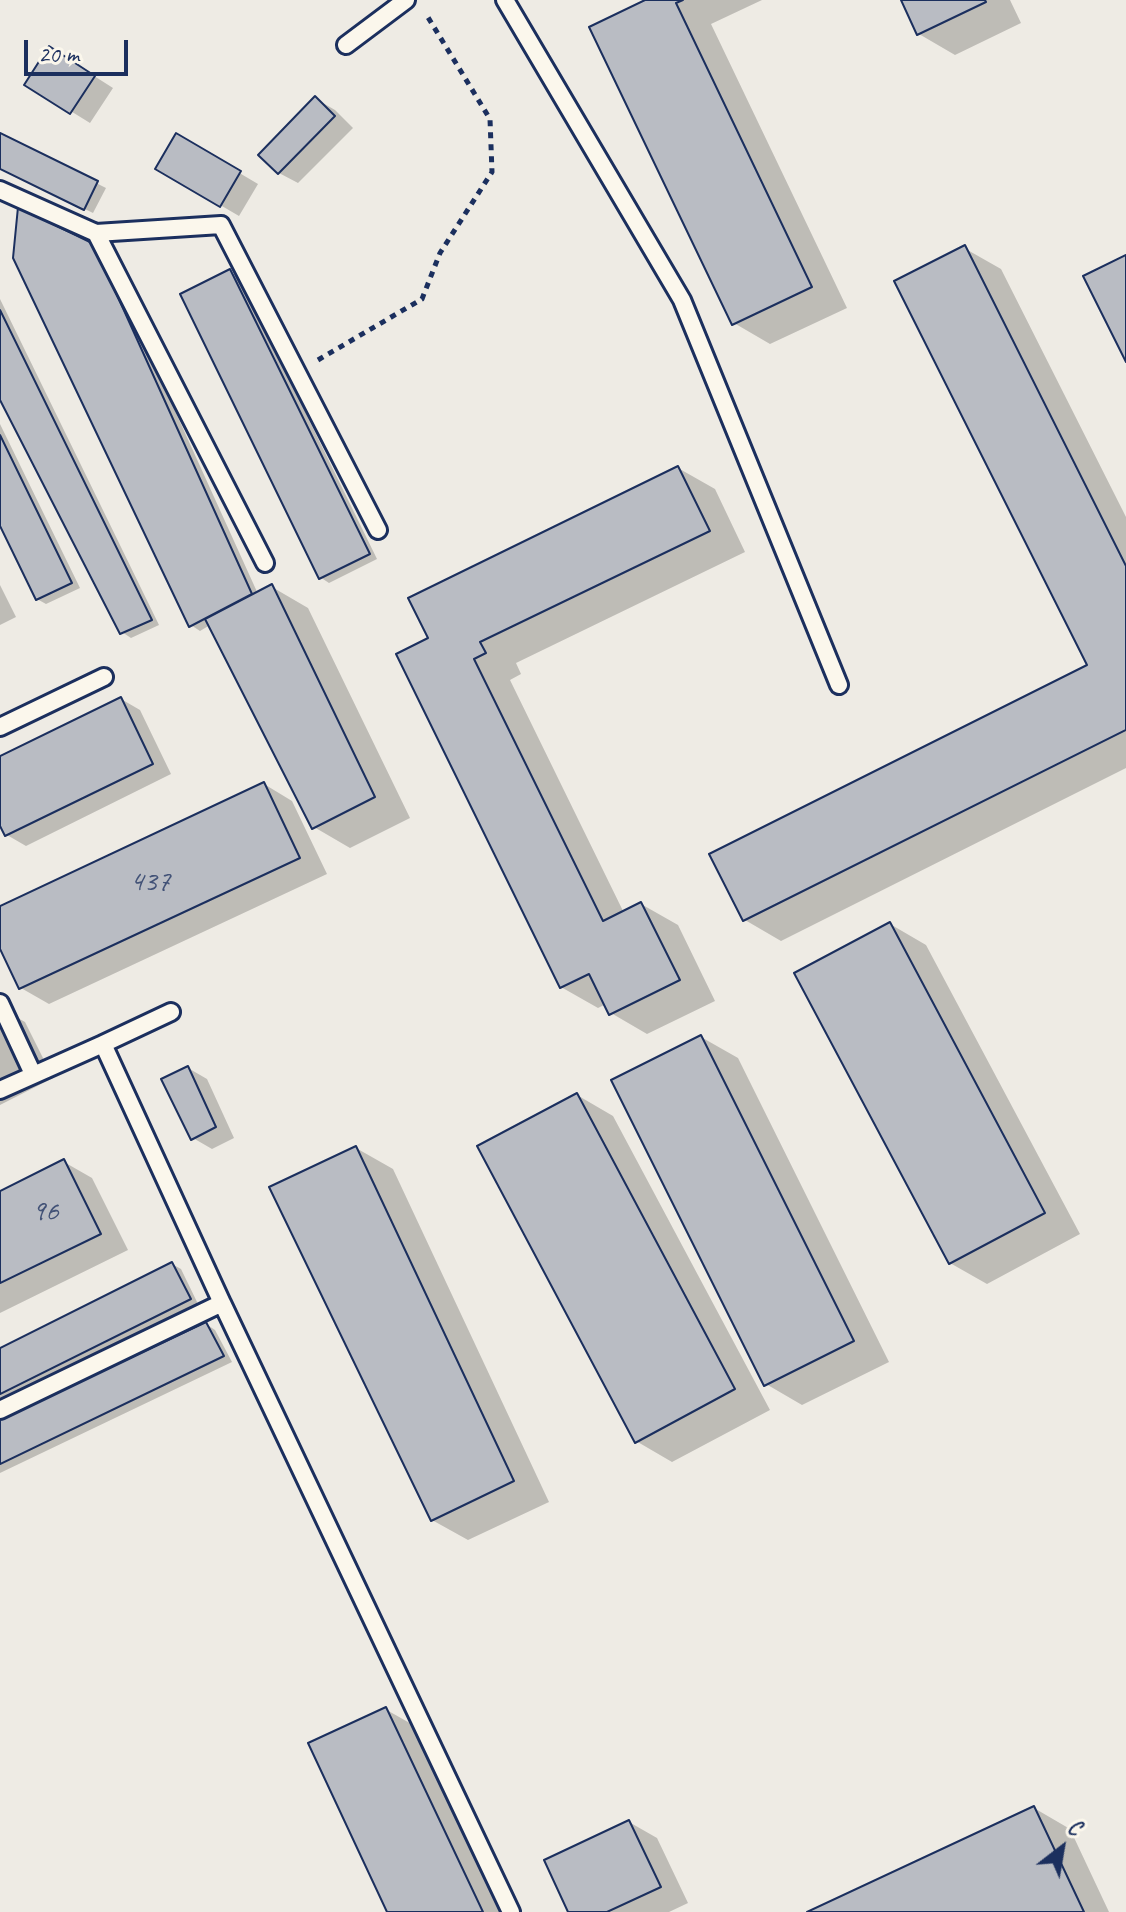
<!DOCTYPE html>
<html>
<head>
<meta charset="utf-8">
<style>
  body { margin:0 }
  #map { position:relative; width:1126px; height:1912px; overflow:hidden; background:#eeebe4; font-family:Caveat,sans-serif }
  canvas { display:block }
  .north { position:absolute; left:1022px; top:1808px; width:80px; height:80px; -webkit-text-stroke:6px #fbf7ec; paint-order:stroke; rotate:31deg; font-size:22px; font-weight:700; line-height:32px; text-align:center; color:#1b2f5e }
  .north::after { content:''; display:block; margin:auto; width:28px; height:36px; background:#1b2f5e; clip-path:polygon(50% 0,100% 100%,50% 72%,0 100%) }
  .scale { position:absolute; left:24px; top:40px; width:104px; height:36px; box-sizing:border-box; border:4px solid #1b2f5e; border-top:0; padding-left:10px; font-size:24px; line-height:28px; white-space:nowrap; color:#1b2f5e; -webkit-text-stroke:6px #fbf7ec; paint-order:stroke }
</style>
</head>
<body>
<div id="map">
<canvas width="1126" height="1912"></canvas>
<div class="north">С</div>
<div class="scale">20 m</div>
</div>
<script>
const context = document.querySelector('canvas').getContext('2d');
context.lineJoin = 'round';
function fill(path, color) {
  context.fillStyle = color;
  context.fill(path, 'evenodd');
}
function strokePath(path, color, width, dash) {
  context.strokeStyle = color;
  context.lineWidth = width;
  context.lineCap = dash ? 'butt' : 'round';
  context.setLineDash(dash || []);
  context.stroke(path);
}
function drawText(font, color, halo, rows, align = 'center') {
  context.font = font + ' Caveat,sans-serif';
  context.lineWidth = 8;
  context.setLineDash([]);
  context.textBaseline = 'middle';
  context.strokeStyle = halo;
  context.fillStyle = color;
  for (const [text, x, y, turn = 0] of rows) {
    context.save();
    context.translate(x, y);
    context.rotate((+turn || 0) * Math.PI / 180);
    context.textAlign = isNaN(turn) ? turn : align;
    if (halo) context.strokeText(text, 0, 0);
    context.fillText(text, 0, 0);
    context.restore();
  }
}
fill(new Path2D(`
  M650 0H762L711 24 847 308 770 344 734 323Z
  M903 0H1010L1021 23 955 55 919 34Z
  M69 60 113 88 90 123 27 84Z
  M316 99 335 110 353 128 298 183 279 173Z
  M0 135 106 188 93 213 0 167Z
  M177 136 258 184 239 216 157 168Z
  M964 248 1001 269 1126 517V768L781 941 745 920 1089 666Z
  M103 252 258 594 272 587 308 608 410 818 350 848 314 827 210 625 200 631 191 625 15 257Z
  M230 272 239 277 377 559 329 583 320 577Z
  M0 299 159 625 131 638 122 632 0 396Z
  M0 424 80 588 46 604 37 599 0 522Z
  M678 468 715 489 745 552 516 663 521 674 510 680 624 913 641 904 678 925 715 1001 647 1034 611 1013 606 1004 598 1008 561 987 431 639Z
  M0 585 16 617 0 625Z
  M121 699 140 710 171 774 26 846 7 835 0 821V759Z
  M264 784 292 801 327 874 49 1004 21 988 0 944V909Z
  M890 924 926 945 1080 1234 987 1284 950 1263Z
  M0 1008 25 1022 53 1078 0 1105Z
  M701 1037 738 1058 889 1362 802 1405 766 1384Z
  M188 1068 207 1079 234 1138 212 1149 193 1138Z
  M577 1095 613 1116 770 1410 672 1462 636 1441Z
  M356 1148 393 1169 549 1502 468 1540 432 1520Z
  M64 1162 92 1178 128 1250 0 1313V1193Z
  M172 1264 181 1269 198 1304 0 1403V1350Z
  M206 1324 215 1330 232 1362 0 1473V1422Z
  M385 1709 422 1730 508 1912H390Z
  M1034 1808 1070 1829 1109 1912H812Z
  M629 1822 657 1838 688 1903 669 1912H570Z`), '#0003');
const building = new Path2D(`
  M645 0H683L676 3 812 287 732 325 589 27Z
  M901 0H985L986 2 917 35Z
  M49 46 95 76 70 114 24 85Z
  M315 96 335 116 278 174 258 155Z
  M0 133 98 181 84 210 0 169Z
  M176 133 241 171 220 207 155 169Z
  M18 207 94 244 252 594 189 627 13 258Z
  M965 245 1126 566V730L743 921 709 854 1087 665 894 281Z
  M1126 255V362L1083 276Z
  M230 269 370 554 319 579 180 294Z
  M0 310 152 620 120 634 0 400Z
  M0 435 72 583 36 600 0 526Z
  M678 466 710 531 480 642 486 653 474 659 603 921 641 902 680 980 609 1015 589 974 560 988 396 654 428 638 408 598Z
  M272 584 375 797 312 829 205 619Z
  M121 697 153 764 5 836 0 826V756Z
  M264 782 300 858 19 989 0 949V906Z
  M890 922 1045 1213 949 1264 794 973Z
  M701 1035 854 1341 764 1386 611 1080Z
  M188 1066 216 1127 191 1140 161 1079Z
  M577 1093 735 1389 635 1443 477 1146Z
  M356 1146 514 1481 431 1521 269 1187Z
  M64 1159 101 1234 0 1283V1191Z
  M172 1262 191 1299 0 1394V1348Z
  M206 1322 224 1356 0 1464V1419Z
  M386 1707 483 1912H387L308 1743Z
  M1034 1806 1084 1912H807Z
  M629 1820 661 1887 607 1912H568L544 1860Z`);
fill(building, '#b9bcc3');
strokePath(building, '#1b2f5e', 2);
const lane = new Path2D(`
  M505 0 682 300 839 685
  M346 45 406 0
  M0 190 96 233 221 225 378 530
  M96 233 265 563
  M0 727 104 677
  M0 1003 33 1074
  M103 1044 171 1012
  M0 1090 103 1044 222 1303 0 1410
  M222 1303 511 1912`);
strokePath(lane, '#1b2f5e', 22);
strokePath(new Path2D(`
  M318 360 422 299 440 253 492 172 490 119 426 14`), '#1b2f5e', 5, [6, 6]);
strokePath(lane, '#fbf7ec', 16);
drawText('30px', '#425277', null, [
  ["437",150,882],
  ["96",45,1212]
]);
</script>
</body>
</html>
